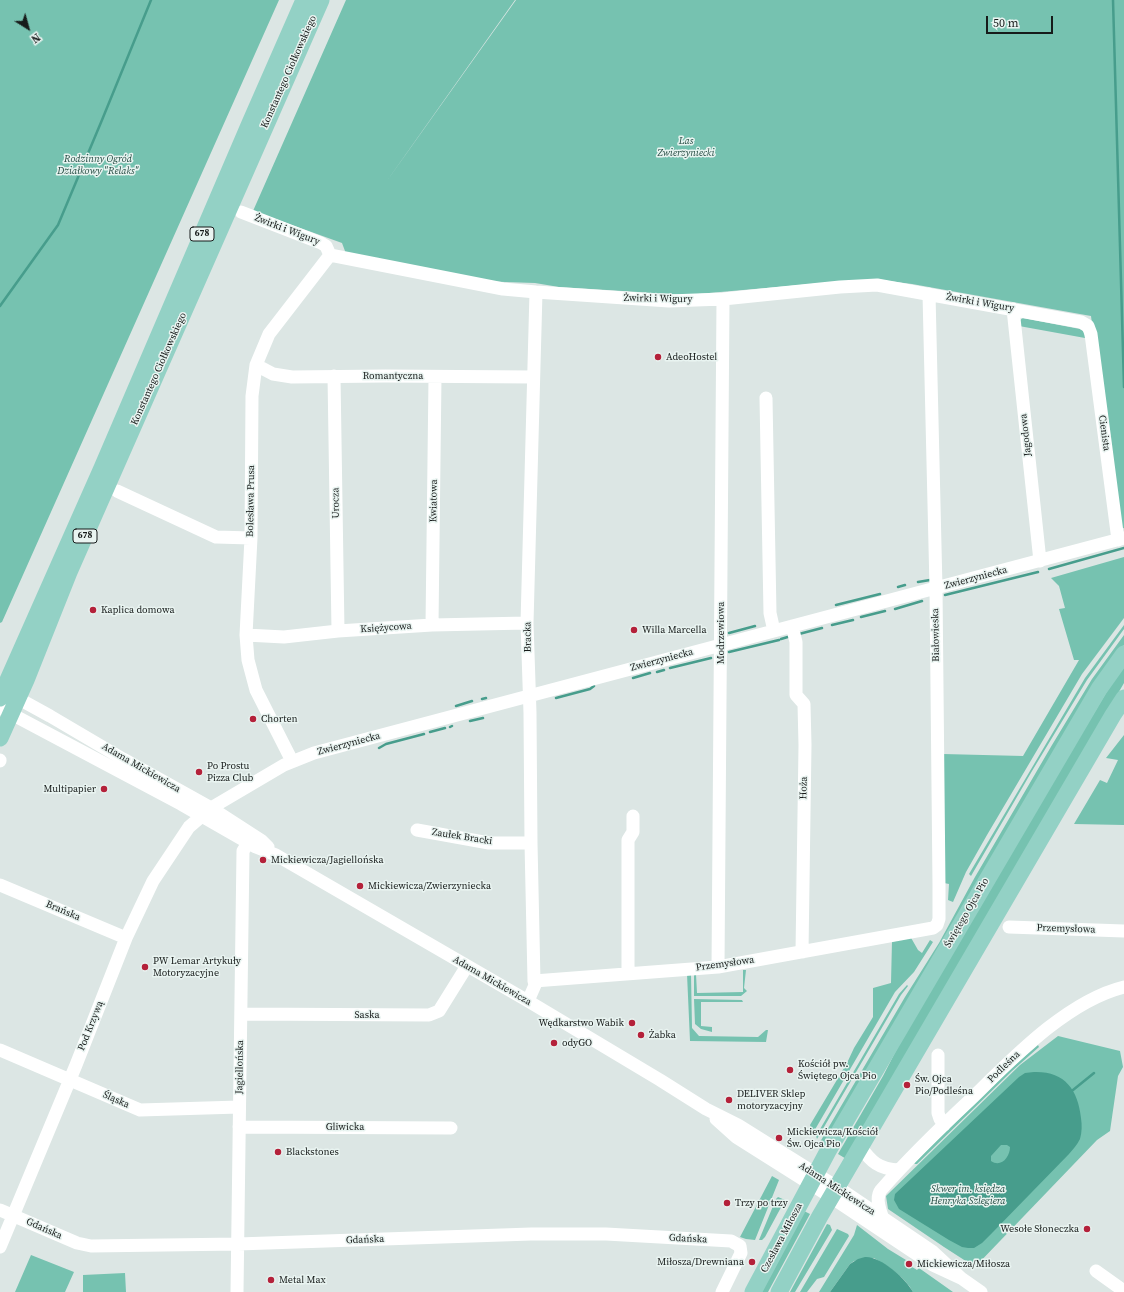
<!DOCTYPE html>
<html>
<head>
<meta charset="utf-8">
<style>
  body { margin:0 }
  #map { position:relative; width:1124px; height:1292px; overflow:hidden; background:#dce6e4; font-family:"Source Serif 4",serif }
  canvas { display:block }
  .north { position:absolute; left:8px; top:8px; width:40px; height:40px; -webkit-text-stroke:3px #e9f4f1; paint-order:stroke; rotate:143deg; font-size:11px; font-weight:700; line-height:16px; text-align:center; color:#171b1a }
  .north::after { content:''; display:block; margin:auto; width:14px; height:18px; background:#171b1a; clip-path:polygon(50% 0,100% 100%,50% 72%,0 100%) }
  .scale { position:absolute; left:986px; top:16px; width:67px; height:18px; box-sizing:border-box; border:2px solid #171b1a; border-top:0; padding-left:5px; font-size:12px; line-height:14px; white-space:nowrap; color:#171b1a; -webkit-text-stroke:3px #e9f4f1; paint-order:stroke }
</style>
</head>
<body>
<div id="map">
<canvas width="1124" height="1292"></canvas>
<div class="north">N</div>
<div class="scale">50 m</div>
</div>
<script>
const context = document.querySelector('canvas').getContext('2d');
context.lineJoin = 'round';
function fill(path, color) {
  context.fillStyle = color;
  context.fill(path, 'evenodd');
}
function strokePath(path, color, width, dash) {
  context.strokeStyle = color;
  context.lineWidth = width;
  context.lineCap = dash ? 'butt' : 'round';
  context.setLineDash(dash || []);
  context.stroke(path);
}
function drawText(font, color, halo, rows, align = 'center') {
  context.font = font + ' "Source Serif 4",serif';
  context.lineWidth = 3;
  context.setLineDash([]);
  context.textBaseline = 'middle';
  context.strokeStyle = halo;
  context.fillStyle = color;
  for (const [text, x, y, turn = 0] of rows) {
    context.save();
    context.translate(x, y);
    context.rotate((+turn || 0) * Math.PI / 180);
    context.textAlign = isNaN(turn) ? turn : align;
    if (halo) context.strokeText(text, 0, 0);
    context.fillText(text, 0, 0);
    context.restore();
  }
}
fill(new Path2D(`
  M0 0H279L2 622 0 623Z
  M346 0H515L384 185 516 0H1124V528L1119 529 1091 316 912 284 881 280H857L686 295 559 287 535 283 476 281 344 253 345 251 342 243 253 211Z
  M1023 318 1080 329 1084 332 1085 338 1019 326 1020 320Z
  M1124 557V618L1082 674 987 835 966 872 953 902 948 900 949 884 944 883 943 754 1023 756 1079 660H1074L1059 609 1065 608 1059 586 1051 578Z
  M1124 625V629L1087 680 1032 771 971 876 969 874 1085 678Z
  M1124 635V645L1098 682 825 1145 820 1142 905 997 939 943 975 877 1052 745 1092 679Z
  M1124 663V683L848 1160 838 1154 883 1076 923 998Z
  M1124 735V825L1074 824 1100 780 1107 783 1118 760 1106 758Z
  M910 936 918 950 922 953 930 940 933 942 914 972 895 992 813 1133 810 1125 847 1063 854 1048 873 1017V988L891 983 892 941Z
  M743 970H746L744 988 747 991 741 996H694V974H696L697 993 743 992Z
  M687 974H691L692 1028 699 1036 758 1037 766 1030H768L766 1042 690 1041Z
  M907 985 908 986 901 995 817 1139 816 1136 899 994Z
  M694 999 742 1000 743 1002H701V1026L712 1027V1032L701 1029 695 1024Z
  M1058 1036 1120 1051 1123 1067 1118 1076 1110 1131 1097 1140 975 1267 944 1247 888 1209 886 1196 1020 1065Z
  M1038 1045 1039 1047 1012 1071 917 1164H915L914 1163 1010 1069Z
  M772 1176 779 1180 755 1240 746 1239 740 1237Z
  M778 1197 785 1200 765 1237 762 1240H759L776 1199Z
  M802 1210 810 1214 768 1292H758Z
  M827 1224 830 1225 832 1230 795 1292H790Z
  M857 1225 888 1249 906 1260 904 1262 917 1270 919 1268 953 1292H913C905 1277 889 1267 874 1258L854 1261 850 1264 830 1292H819L854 1235Z
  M837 1229 848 1234 849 1236 824 1277 817 1279 807 1292H800Z
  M31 1255 74 1272 65 1292H15Z
  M125 1273 126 1292H83V1275Z`), '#76c2b0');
fill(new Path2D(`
  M1034 1072C1064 1071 1078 1089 1081 1118 1082 1125 1082 1132 1080 1139 1077 1145 1073 1149 1069 1154L993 1232 982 1243 974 1248H968L962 1247 949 1240 899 1209 894 1200 895 1194 1019 1077 1025 1073ZM1001 1145H1007L1010 1147C1010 1157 1001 1168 991 1161V1156Z
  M865 1257C881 1256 906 1279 913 1292H830L850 1264 858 1259Z`), '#479d8c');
strokePath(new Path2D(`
  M1113 0 1124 387
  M0 306 58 225 102 120 151 0
  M1049 569 1124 548
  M918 582 930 580
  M898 587 905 585
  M945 595 1038 572
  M836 605 880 594
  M895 609 922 601
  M861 617 885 611
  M832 625 853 620
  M729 633 755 626
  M799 634 822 628
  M781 639 791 636
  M729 652 779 640
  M670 668 711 658
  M657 672 664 670
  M633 678 650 673
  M556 698 590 689 594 686
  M482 699 486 698
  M456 706 472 701
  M470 721 483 718
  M450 727 452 726
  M430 732 445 728
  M379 748 386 744 424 734
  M1073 1090 1094 1073`), '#479d8c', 2.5);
strokePath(new Path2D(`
  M241 212 321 243 326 246 330 255 503 289 536 292 669 301 723 299 840 287 877 285 1081 322 1088 326 1091 334 1118 540
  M1013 309 1040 561
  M256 365 273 374 292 377 385 376 533 377
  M334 376 338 631
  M766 398 770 613 774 631
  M117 491 216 537 251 538
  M432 625 435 377
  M792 626 796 642V695L804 704 805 745 802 952
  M246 635 284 637 338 631 432 625 527 623
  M10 694 50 716 123 759 211 808 262 841 268 847
  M0 708 181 804 256 847 276 855 528 1001 660 1080 706 1109 738 1125 837 1187 933 1252 961 1278
  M0 761V760
  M292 761 256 690 248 660 246 635 251 538 252 396 256 365 269 334 330 255
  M417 830 489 843H531
  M0 885 126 938
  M1009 927 1124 931
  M718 967 723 299
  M628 973V840L633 832V816
  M534 981 531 843 530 713 527 623 536 292
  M528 1001 535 985 534 981 718 967 933 928 937 925 939 919V886L936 588 929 294
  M241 1014 429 1015 439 1011 467 966
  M0 1050 140 1110 239 1107
  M938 1055V1113L940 1119 944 1125
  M716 1119 736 1137 831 1197 933 1265 961 1278 981 1292
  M239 1127 451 1128
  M860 1146C871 1162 879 1169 899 1170
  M0 1210 77 1243 91 1246 238 1244 531 1234H606L731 1241 740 1246 741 1253 722 1292
  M883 1219C880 1210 875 1198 881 1190 909 1158 940 1128 971 1099 1012 1059 1067 1001 1124 987
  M0 1247 76 1065 126 938 153 881 189 827 211 808 284 765 314 753 1124 538
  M1096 1271 1124 1291
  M237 1292 243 851 248 843`), '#fff', 13);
strokePath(new Path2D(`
  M0 698 102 468 250 123 304 0
  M0 738 26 680 69 572 321 0
  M753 1292 828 1151 1099 689 1124 654
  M779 1292 820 1216 1113 715 1124 698`), '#93d1c5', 17);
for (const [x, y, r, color] of [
  [658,357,4,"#b4213a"],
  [93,610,4,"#b4213a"],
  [634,630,4,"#b4213a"],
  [253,719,4,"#b4213a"],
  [199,772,4,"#b4213a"],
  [104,789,4,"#b4213a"],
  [263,860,4,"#b4213a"],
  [360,886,4,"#b4213a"],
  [145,967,4,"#b4213a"],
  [632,1023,4,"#b4213a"],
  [641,1035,4,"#b4213a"],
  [554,1043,4,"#b4213a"],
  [790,1070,4,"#b4213a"],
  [907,1085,4,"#b4213a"],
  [729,1100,4,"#b4213a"],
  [779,1138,4,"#b4213a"],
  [278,1152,4,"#b4213a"],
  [727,1203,4,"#b4213a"],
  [1087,1229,4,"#b4213a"],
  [752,1262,4,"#b4213a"],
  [909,1264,4,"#b4213a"],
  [271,1280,4,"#b4213a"]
]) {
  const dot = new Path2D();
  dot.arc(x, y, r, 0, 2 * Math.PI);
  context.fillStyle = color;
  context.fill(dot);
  strokePath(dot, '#e9f4f1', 1.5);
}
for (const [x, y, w] of [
  [202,234,24],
  [85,536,24]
]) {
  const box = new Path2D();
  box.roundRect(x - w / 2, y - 7, w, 14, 3);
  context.fillStyle = '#e9f4f1';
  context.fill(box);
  strokePath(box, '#171b1a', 1);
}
drawText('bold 9px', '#171b1a', null, [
  ["678",202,234],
  ["678",85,536]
]);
drawText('10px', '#171b1a', '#e9f4f1', [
  ["Konstantego Ciołkowskiego",289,72,-66],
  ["Żwirki i Wigury",287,230,21],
  ["Żwirki i Wigury",658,299,1],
  ["Żwirki i Wigury",980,303,10],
  ["Konstantego Ciołkowskiego",159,369,-66],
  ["Romantyczna",393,376],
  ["Cienista",1104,433,82],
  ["Jagodowa",1026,435,-96],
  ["Bolesława Prusa",251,501,-89],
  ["Kwiatowa",434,501,-89],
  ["Urocza",336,503,-91],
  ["Zwierzyniecka",976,578,-15],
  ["Księżycowa",386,628,-4],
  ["Modrzewiowa",721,633,-90],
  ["Białowieska",936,635,-91],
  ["Bracka",528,637,-91],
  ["Zwierzyniecka",662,660,-15],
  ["Zwierzyniecka",349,744,-15],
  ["Adama Mickiewicza",141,768,30],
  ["Hoża",804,788,-89],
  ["Zaułek Bracki",462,837,9],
  ["Brańska",63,911,23],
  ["Świętego Ojca Pio",967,913,-60],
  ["Przemysłowa",1066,929,2],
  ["Przemysłowa",725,964,-8],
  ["Adama Mickiewicza",492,981,30],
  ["Saska",367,1015],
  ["Pod Krzywą",91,1026,-68],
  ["Jagiellońska",240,1067,-89],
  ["Podleśna",1004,1067,-44],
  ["Śląska",116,1100,24],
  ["Gliwicka",345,1127],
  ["Adama Mickiewicza",837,1189,33],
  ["Gdańska",44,1229,24],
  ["Czesława Miłosza",782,1238,-62],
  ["Gdańska",688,1239,3],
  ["Gdańska",365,1240,-2]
]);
drawText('italic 10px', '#234a41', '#e9f4f1', [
  ["Las",686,141],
  ["Zwierzyniecki",686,153],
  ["Rodzinny Ogród",98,159],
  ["Działkowy \"Relaks\"",98,171],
  ["Skwer im. księdza",968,1189],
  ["Henryka Szlegiera",968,1201]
]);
drawText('10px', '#171b1a', '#e9f4f1', [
  ["AdeoHostel",666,357],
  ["Kaplica domowa",101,610],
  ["Willa Marcella",642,630],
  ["Chorten",261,719],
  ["Po Prostu",207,766],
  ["Pizza Club",207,778],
  ["Multipapier",96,789,"right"],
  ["Mickiewicza/Jagiellońska",271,860],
  ["Mickiewicza/Zwierzyniecka",368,886],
  ["PW Lemar Artykuły",153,961],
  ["Motoryzacyjne",153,973],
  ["Wędkarstwo Wabik",624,1023,"right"],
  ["Żabka",649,1035],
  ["odyGO",562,1043],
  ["Kościół pw.",798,1064],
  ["Świętego Ojca Pio",798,1076],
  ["Św. Ojca",915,1079],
  ["Pio/Podleśna",915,1091],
  ["DELIVER Sklep",737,1094],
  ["motoryzacyjny",737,1106],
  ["Mickiewicza/Kościół",787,1132],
  ["Św. Ojca Pio",787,1144],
  ["Blackstones",286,1152],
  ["Trzy po trzy",735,1203],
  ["Wesołe Słoneczka",1079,1229,"right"],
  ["Miłosza/Drewniana",744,1262,"right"],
  ["Mickiewicza/Miłosza",917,1264],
  ["Metal Max",279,1280]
], 'left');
</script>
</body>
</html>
